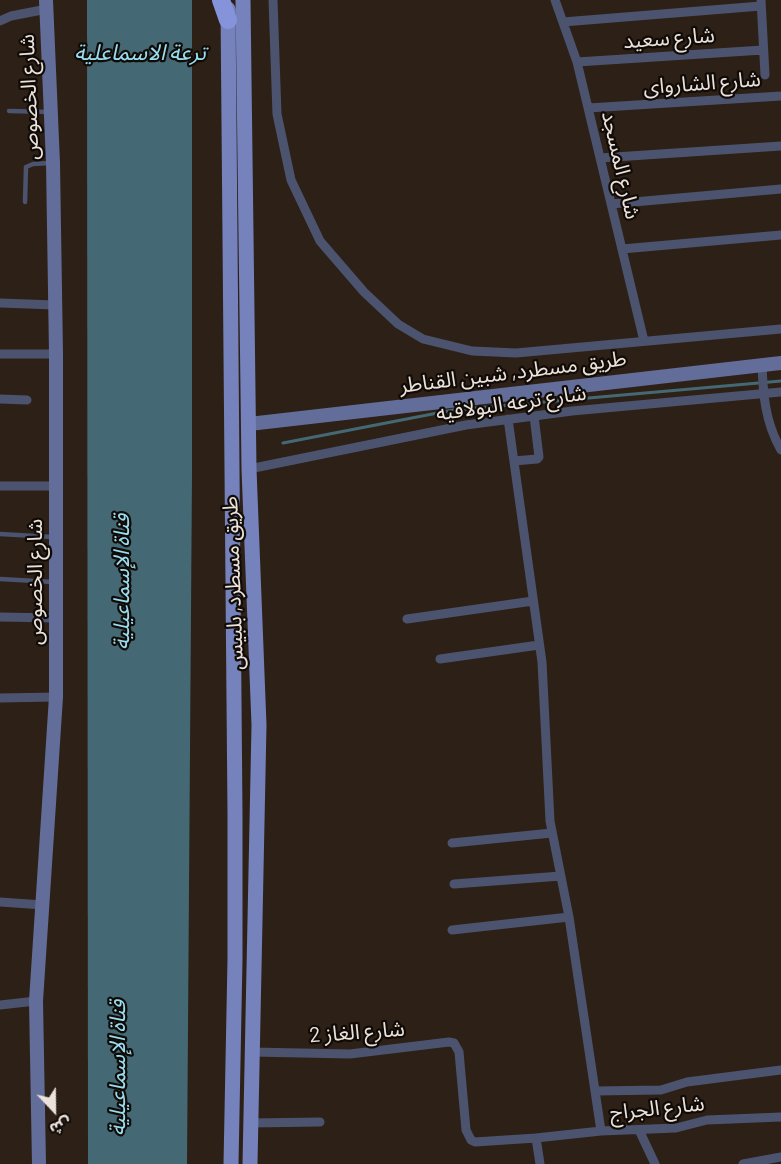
<!DOCTYPE html>
<html>
<head>
<meta charset="utf-8">
<style>
  body { margin:0 }
  #map { position:relative; width:781px; height:1164px; overflow:hidden; background:#2d2017; font-family:Barlow,"Noto Sans Arabic",sans-serif }
  canvas { display:block }
  .north { position:absolute; left:24px; top:1080px; width:60px; height:60px; -webkit-text-stroke:4px #110b07; paint-order:stroke; rotate:158deg; font-size:16px; font-weight:700; line-height:24px; text-align:center; color:#ebe2dc }
  .north::after { content:''; display:block; margin:auto; width:21px; height:27px; background:#ebe2dc; clip-path:polygon(50% 0,100% 100%,50% 72%,0 100%) }
</style>
</head>
<body>
<div id="map">
<canvas width="781" height="1164"></canvas>
<div class="north">ش</div>
</div>
<script>
const context = document.querySelector('canvas').getContext('2d');
context.lineJoin = 'round';
function fill(path, color) {
  context.fillStyle = color;
  context.fill(path, 'evenodd');
}
function strokePath(path, color, width, dash) {
  context.strokeStyle = color;
  context.lineWidth = width;
  context.lineCap = dash ? 'butt' : 'round';
  context.setLineDash(dash || []);
  context.stroke(path);
}
function drawText(font, color, halo, rows, align = 'center') {
  context.font = font + ' Barlow,"Noto Sans Arabic",sans-serif';
  context.lineWidth = 4.5;
  context.setLineDash([]);
  context.textBaseline = 'middle';
  context.strokeStyle = halo;
  context.fillStyle = color;
  for (const [text, x, y, turn = 0] of rows) {
    context.save();
    context.translate(x, y);
    context.rotate((+turn || 0) * Math.PI / 180);
    context.textAlign = isNaN(turn) ? turn : align;
    if (halo) context.strokeText(text, 0, 0);
    context.fillText(text, 0, 0);
    context.restore();
  }
}
fill(new Path2D(`
  M87 0H192V473L187 1164H88Z`), '#456974');
strokePath(new Path2D(`
  M283 443 453 410 781 381`), '#456974', 3);
strokePath(new Path2D(`
  M9 111 50 112
  M25 202 26 167 33 164 51 163
  M0 534 53 537
  M0 579 53 582`), '#4c536f', 4.5);
strokePath(new Path2D(`
  M273 0 277 114 291 180 320 241 364 292 398 324 423 339 472 351 516 353 781 329
  M555 0 577 62 644 341
  M761 0 765 75
  M0 21 11 16 47 9
  M563 22 761 6
  M577 62 763 50
  M588 108 781 96
  M600 158 781 146
  M611 204 781 189
  M622 249 781 235
  M0 303 55 305
  M0 354H56
  M762 364C763 394 765 422 781 450
  M0 399 27 400
  M508 419 542 662 550 821 569 917 601 1131
  M514 461 537 459 539 457 534 416
  M249 469 466 425 572 411 781 392
  M0 486H56
  M0 617 56 618
  M407 619 533 601
  M440 659 539 645
  M0 698 56 697
  M452 843 552 833
  M454 884 561 876
  M0 902 43 905
  M452 930 569 917
  M0 1005 36 1001
  M252 1052 350 1054 449 1042 454 1043 459 1052 466 1130 471 1140 475 1142 536 1138 601 1131 676 1128 707 1120 781 1117
  M596 1091 661 1090 687 1082 781 1070
  M251 1123 320 1122
  M639 1130 655 1164
  M536 1138 540 1164
  M743 1164 781 1157`), '#4c536f', 9);
strokePath(new Path2D(`
  M249 424 781 363
  M39 1164 36 1001 56 697V354L53 163 46 0`), '#636d9a', 14);
strokePath(new Path2D(`
  M243 0 249 469 259 725 250 1164
  M228 9 235 815V959L231 1164`), '#7582bb', 15);
strokePath(new Path2D(`
  M221 0 228 20`), '#8594da', 18);
drawText('21px', '#ebe2dc', '#110b07', [
  ["شارع سعيد",669,38,-4],
  ["شارع الشارواى",702,83,-4],
  ["شارع الخصوص",29,97,-92],
  ["شارع المسجد",621,165,77],
  ["طريق مسطرد, شبين القناطر",513,372,-7],
  ["شارع ترعه البولاقيه",511,403,-8],
  ["شارع الخصوص",35,582,-90],
  ["طريق مسطرد, بلبيس",233,583,-92],
  ["شارع الغاز 2",357,1032,-4],
  ["شارع الجراج",657,1108,-6]
]);
drawText('italic 22px', '#98ddf1', '#110b07', [
  ["ترعة الاسماعلية",140,53],
  ["قناة الإسماعيلية",122,582,-90],
  ["قناة الإسماعيلية",118,1068,-90]
]);
</script>
</body>
</html>
